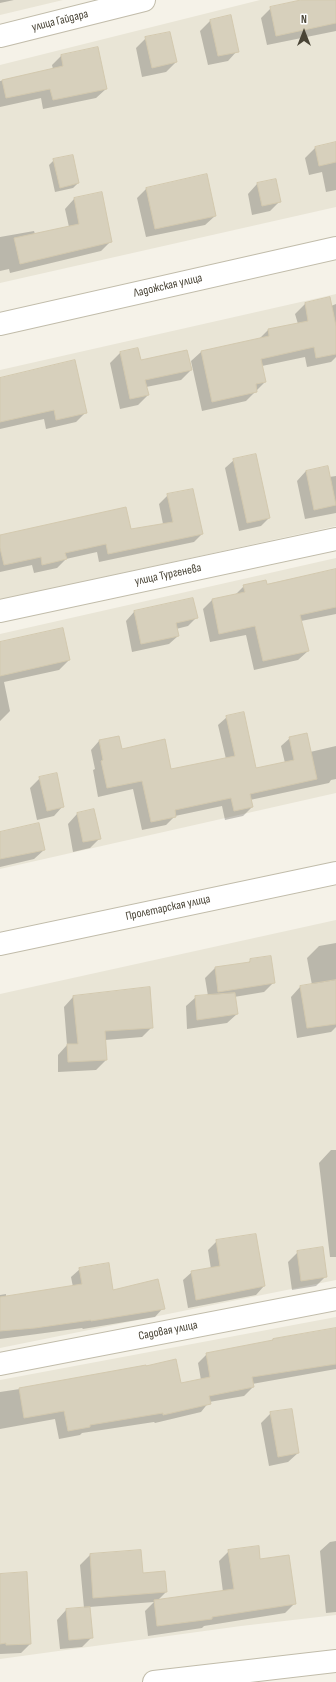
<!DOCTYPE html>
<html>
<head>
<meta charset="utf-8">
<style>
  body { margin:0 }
  #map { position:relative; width:336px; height:1682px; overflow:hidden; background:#f5f2e8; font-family:"Sofia Sans Condensed",sans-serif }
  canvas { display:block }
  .north { position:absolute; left:284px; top:12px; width:40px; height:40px; -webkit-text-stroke:3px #fff; paint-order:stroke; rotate:0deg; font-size:11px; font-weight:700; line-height:16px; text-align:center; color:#494436 }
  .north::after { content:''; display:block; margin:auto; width:14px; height:18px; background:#494436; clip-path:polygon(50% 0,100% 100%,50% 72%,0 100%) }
</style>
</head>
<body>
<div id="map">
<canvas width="336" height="1682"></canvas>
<div class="north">N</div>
</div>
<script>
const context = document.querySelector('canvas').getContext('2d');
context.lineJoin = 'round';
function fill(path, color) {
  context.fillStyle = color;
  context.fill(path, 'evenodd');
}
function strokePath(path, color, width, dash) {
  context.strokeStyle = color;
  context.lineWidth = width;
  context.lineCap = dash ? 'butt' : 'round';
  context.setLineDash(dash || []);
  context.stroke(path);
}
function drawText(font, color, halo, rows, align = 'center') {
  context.font = font + ' "Sofia Sans Condensed",sans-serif';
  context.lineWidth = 3.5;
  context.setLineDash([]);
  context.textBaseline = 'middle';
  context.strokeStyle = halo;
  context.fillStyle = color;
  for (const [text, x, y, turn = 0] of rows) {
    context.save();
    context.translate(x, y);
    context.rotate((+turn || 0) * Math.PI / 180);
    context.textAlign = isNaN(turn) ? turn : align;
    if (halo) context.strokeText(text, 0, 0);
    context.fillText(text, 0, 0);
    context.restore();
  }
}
fill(new Path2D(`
  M0 0H63L0 15Z
  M260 0H336V207L0 283V65Z
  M336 294V526L0 600V370Z
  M336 558V793L0 869V634Z
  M336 920V1280L0 1348V994Z
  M336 1317V1615L241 1626 0 1659V1380Z`), '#e9e5d6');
fill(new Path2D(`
  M0 0H14L0 3Z
  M306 0H336V31L267 45 261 18 271 8Z
  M230 17 237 51 228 61 208 65 200 31 210 21Z
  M146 38 176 62 166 72 142 77 136 48Z
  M61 56 106 89 96 98 43 109 41 98 0 107V81L53 69 52 65Z
  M336 143V190L326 192 322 172 309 175 305 158 315 148Z
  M54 160 78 183 73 188 55 192 49 165Z
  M206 176 215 216 205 225 146 237 137 198 146 189Z
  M257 184 280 201 270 211 252 215 248 194Z
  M74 199 111 241 101 251 10 273 9 269 0 271V237L34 231 35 234 69 227 65 209Z
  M329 299 331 306 336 304V357L331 362 307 367 305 357 262 366 265 382 246 401 202 411 191 361 201 352 259 339 268 330 298 324 295 314 305 304Z
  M137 349 140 361 191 370 181 380 146 387 148 395 138 405 120 409 110 363 120 353Z
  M0 379 86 412 76 422 46 429 44 419 0 429Z
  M234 460 269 518 261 526 239 531 225 468Z
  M306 471 329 477 336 476V513L305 519 297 481Z
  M168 495 202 534 194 542 99 562 97 552 66 559 57 568 34 573 32 565 0 572V536L130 531 163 524 159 504Z
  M336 570V614L301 621 308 651 298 660 254 670 246 635 210 642 203 609 212 600 235 595 244 586 266 585Z
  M193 600 196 618 188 626 176 629 178 636 169 644 132 652 126 621 134 612Z
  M0 643 69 660 59 670 4 682 10 711 0 721Z
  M227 717 255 769 285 763 281 746 290 738 310 752 336 746V779L331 780 329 783 250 800 252 807 243 816 225 820 222 806 175 816 166 825 142 830 133 789 98 797 93 770 95 769 91 750 99 741 170 770 226 759 218 725Z
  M40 778 63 806 54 816 37 820 30 788Z
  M77 814 100 838 90 848 73 852 68 824Z
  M0 833 44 850 34 859 0 867Z
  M336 943V1027L331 1032 297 1038 291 997 300 987 312 985 307 958 319 946Z
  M251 960 274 982 264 992 234 997 237 1014 227 1023 187 1029 186 1006 196 997 208 996 205 978 215 968 248 963Z
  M73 997 152 1027 142 1037 105 1040 106 1060 96 1070 58 1072V1055L67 1045 64 1007Z
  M331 1150H336V1257H330L319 1163Z
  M217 1241 264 1286 256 1295 188 1308 183 1280 192 1272 211 1269 208 1250Z
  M298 1252 326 1276 316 1286 292 1290 288 1262Z
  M80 1269 112 1291 163 1308 155 1317 83 1329 82 1328 0 1339V1295L6 1294V1297L73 1287 71 1277Z
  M336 1329V1369L252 1384 253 1387 244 1396 209 1402 201 1412 155 1423 154 1422 82 1433 80 1435 59 1439 55 1419 0 1429V1392L46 1385 181 1384 201 1380 198 1363 207 1354 271 1342 273 1339Z
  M271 1413 298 1453 288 1462 269 1466 261 1423Z
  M336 1541V1612L326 1613 320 1551 330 1542Z
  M140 1551 142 1574 166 1592 157 1601 223 1592 219 1561 229 1551 295 1603 285 1613 204 1626 202 1628 148 1636 145 1611 154 1602 89 1607 92 1637 82 1647 60 1649 57 1620 66 1610 84 1608 80 1565 90 1555Z
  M0 1575 30 1644 21 1653 0 1654Z`), '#0003');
const building = new Path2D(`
  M301 0H336V23L276 36 270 7Z
  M231 15 239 52 218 56 210 20Z
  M170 32 177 62 152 68 145 37Z
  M98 47 107 89 53 100 50 89 6 98 2 80 63 66 61 55Z
  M336 142V162L319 166 315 147Z
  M73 155 79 183 60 188 53 159Z
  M207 174 216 216 155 229 146 188Z
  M276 179 281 202 262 206 257 183Z
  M102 192 112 242 20 264 14 238 79 224 74 198Z
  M330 297 336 326V354L316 358 314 347 261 359 266 382 256 384 257 392 212 402 201 351 269 336 268 329 308 321 305 303Z
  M138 348 141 360 187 350 192 370 145 380 149 395 130 399 120 352Z
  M75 360 87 413 56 420 54 410 0 422V378Z
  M256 454 270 518 247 523 233 459Z
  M328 466 336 505 314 510 306 471Z
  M193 489 203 534 108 554 106 544 65 553 67 559 42 565 41 557 4 565 0 548V535L126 507 131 529 173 522 167 494Z
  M336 569V607L300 615 309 651 263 661 255 626 219 634 212 599 245 592 243 585 266 580 267 584Z
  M193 598 198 618 176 623 179 636 141 644 134 611Z
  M63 628 70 660 0 676V642Z
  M244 712 256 768 294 760 289 737 307 733 317 779 250 794 253 807 234 811 231 798 175 810 176 817 151 822 142 781 107 788 101 761 103 760 99 740 119 736 122 749 165 739 171 769 235 756 226 716Z
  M57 773 64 807 47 811 39 777Z
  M94 809 101 839 83 842 77 813Z
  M39 823 45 850 0 859V832Z
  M271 956 275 983 218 992 215 967 250 962V959Z
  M336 980V1024L307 1028 300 986Z
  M150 987 153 1028 105 1031 107 1060 68 1062 67 1044H78L73 996Z
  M235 993 238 1014 197 1020 195 996Z
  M256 1234 265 1286 196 1300 191 1271 220 1266 216 1240Z
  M323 1247 327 1277 301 1281 297 1251Z
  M109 1263 113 1290 158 1279 165 1309 91 1321V1320L35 1328 0 1331V1297L82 1284 79 1268Z
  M336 1328V1364L252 1377 254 1387 209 1396 211 1404 163 1415V1413L90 1425V1427L68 1431 64 1411 24 1418 19 1388 146 1365V1366L176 1359 181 1383 210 1377 206 1353 273 1340V1339Z
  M292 1409 299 1453 278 1457 270 1412Z
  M259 1546 260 1559 289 1555 296 1604 212 1617V1619L157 1626 154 1600 234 1589 228 1550Z
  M141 1550 143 1573 165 1571 167 1592 93 1598 90 1554Z
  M27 1572 31 1644 6 1645V1643L0 1644V1574Z
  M90 1607 93 1638 69 1640 66 1609Z`);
fill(building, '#d7d0bc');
strokePath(building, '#d3c9af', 1);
const minor = new Path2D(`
  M0 36 144 0
  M0 324 336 248
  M0 611 336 539
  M0 944 336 873
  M0 1364 336 1299
  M154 1682 336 1661`);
strokePath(minor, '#c1bcaa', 24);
strokePath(minor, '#fff', 22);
drawText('12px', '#494436', '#fff', [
  ["улица Гайдара",60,21,-14],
  ["Ладожская улица",168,286,-13],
  ["улица Тургенева",168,575,-12],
  ["Пролетарская улица",168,908,-12],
  ["Садовая улица",168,1331,-11]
]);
</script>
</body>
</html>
